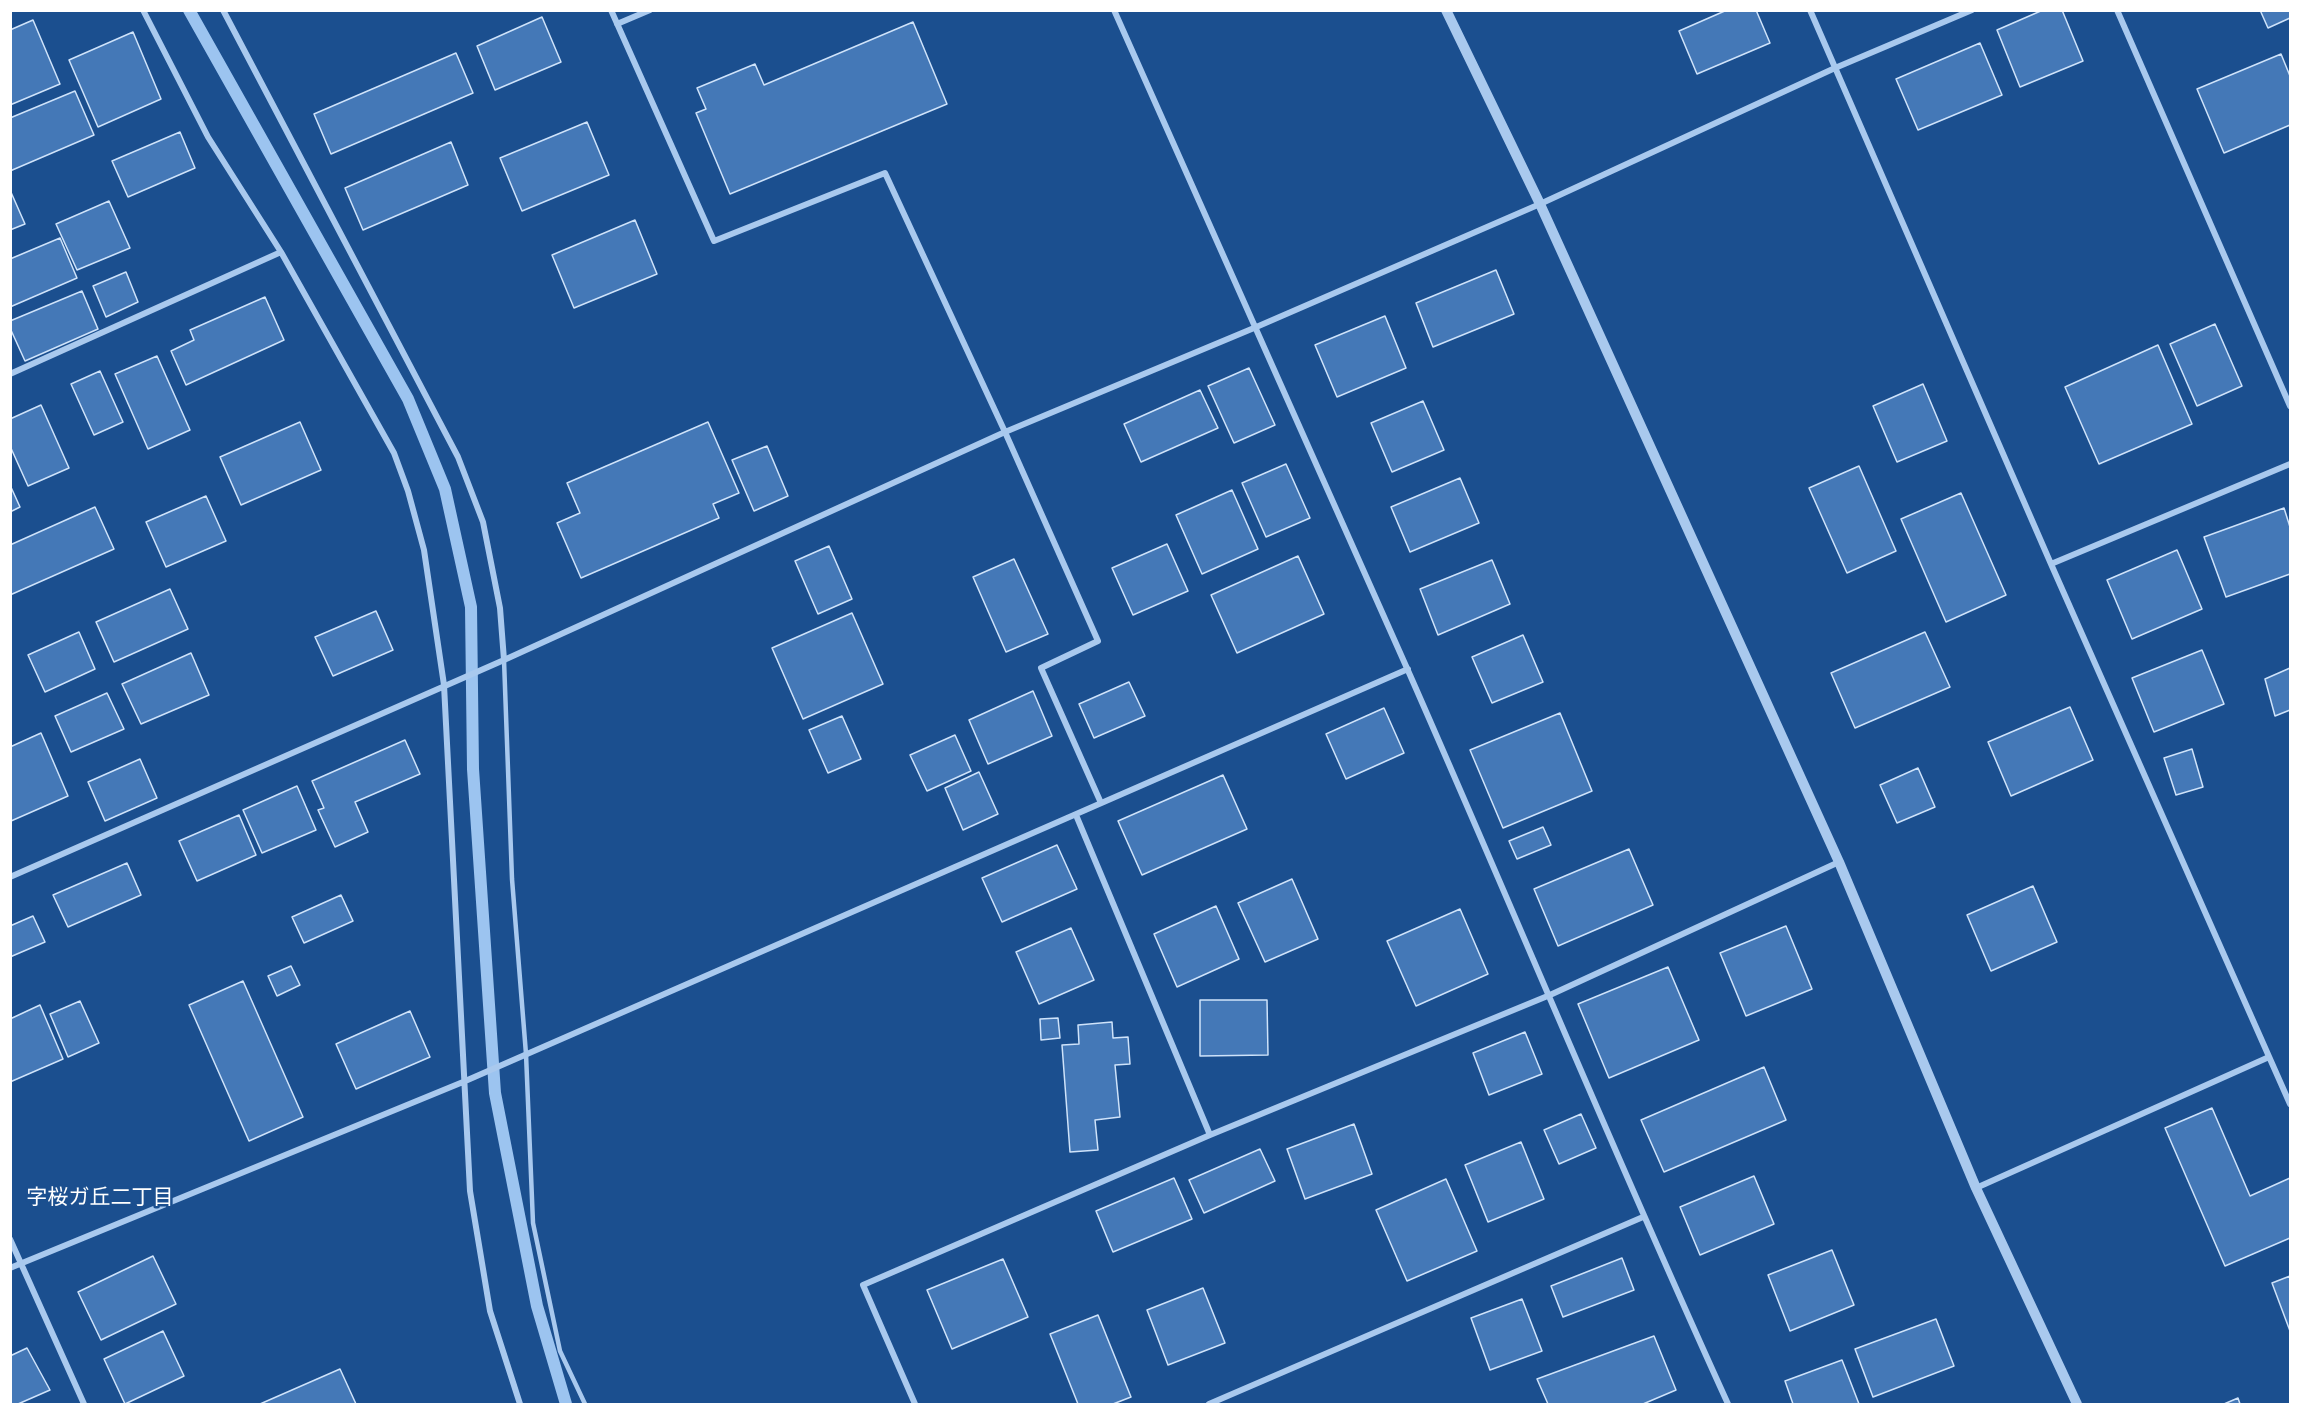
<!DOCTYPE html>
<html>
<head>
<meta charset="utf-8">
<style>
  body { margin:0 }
  #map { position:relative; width:2301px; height:1415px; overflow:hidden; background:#1b4f8f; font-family:"Public Sans",sans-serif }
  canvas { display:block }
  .frame { position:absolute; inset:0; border:12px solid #fff; pointer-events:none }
</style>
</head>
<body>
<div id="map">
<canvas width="2301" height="1415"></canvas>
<div class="frame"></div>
</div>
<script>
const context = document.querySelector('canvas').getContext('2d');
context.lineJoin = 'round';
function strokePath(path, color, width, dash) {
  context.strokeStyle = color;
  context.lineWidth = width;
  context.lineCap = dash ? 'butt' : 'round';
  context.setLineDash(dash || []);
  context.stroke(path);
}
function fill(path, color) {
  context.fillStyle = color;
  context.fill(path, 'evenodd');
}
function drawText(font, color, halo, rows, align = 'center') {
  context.font = font + ' "Public Sans","Noto Sans JP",sans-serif';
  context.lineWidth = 5;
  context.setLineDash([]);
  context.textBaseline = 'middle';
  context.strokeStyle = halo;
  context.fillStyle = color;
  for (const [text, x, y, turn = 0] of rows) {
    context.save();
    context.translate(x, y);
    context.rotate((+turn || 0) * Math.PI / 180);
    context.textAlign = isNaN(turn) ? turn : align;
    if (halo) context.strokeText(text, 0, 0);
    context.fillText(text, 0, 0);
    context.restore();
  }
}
strokePath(new Path2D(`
  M189 10 408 399 445 489 471 607 473 769 495 1093 537 1306 566 1404`), '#9cc4f0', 12);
const building = new Path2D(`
  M1727 10H1756L1770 43 1697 74 1679 31Z
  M2043 10H2062L2083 61 2020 87 1997 30Z
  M2260 10H2290V18L2268 28Z
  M542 17 561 62 495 90 477 46Z
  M33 20 60 84 10 105V30Z
  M913 22 947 104 730 194 696 113 706 109 697 88 755 64 764 85Z
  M133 32 161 99 98 127 69 60Z
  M1980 43 2002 95 1918 130 1896 79Z
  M456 53 473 93 331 154 314 114Z
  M2281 54 2290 76V125L2224 153 2197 89Z
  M75 91 94 135 10 171V118Z
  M587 122 609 175 522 211 500 158Z
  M180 132 195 168 128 197 112 161Z
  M451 142 468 185 363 230 345 188Z
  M10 190 25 224 10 230Z
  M109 201 130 248 77 270 56 224Z
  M635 220 657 274 574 308 552 255Z
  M60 238 77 278 10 307V259Z
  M1496 270 1514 314 1433 347 1416 303Z
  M126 272 138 302 106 317 93 286Z
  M82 291 98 329 25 361 10 328V321Z
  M265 297 284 340 186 385 171 351 194 340 190 330Z
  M1385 316 1406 368 1337 397 1315 345Z
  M2215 324 2242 386 2197 406 2170 344Z
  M2158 345 2192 424 2099 464 2065 387Z
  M157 356 190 430 148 449 115 374Z
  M1249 368 1275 425 1234 443 1208 386Z
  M100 371 123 422 94 435 71 384Z
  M1923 384 1947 441 1897 462 1873 406Z
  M1200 390 1218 428 1141 462 1124 424Z
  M1423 401 1444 450 1392 472 1371 423Z
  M41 405 69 468 28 486 10 446V419Z
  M300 422 321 470 241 505 220 457Z
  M708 422 739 493 713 504 719 518 581 578 557 523 580 513 567 483Z
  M767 446 788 496 754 511 732 460Z
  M1286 464 1310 518 1266 537 1242 483Z
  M1859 466 1896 551 1847 573 1809 488Z
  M1460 478 1479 523 1410 552 1391 507Z
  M10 485 20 507 10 512Z
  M1232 490 1258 549 1202 574 1176 515Z
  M1961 493 2006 595 1946 622 1901 519Z
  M206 496 226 541 166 567 146 522Z
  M95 507 114 549 10 595V545Z
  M2284 508 2290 527V574L2226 597 2204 537Z
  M1167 544 1188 591 1133 615 1112 568Z
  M829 546 852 599 818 614 795 561Z
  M2177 550 2202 609 2132 639 2107 580Z
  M1298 556 1324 614 1237 653 1211 595Z
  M1014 559 1048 634 1006 652 973 577Z
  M1492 560 1510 604 1438 635 1420 589Z
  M170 589 188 629 114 662 96 622Z
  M376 611 393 650 333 676 315 637Z
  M852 613 883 684 803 719 772 648Z
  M79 632 95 669 45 692 28 655Z
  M1925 632 1950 687 1855 728 1831 673Z
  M1523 635 1543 682 1492 703 1472 657Z
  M2202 650 2224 704 2154 732 2132 678Z
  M191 653 209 695 141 724 122 684Z
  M2290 668V710L2275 716 2265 679Z
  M1129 682 1145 716 1094 738 1079 704Z
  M1033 691 1052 736 988 764 969 720Z
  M107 693 124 729 71 752 55 716Z
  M2070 707 2093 760 2011 796 1988 742Z
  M1384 708 1404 753 1346 779 1326 734Z
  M1560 713 1592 791 1503 828 1470 750Z
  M842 716 861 759 828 773 809 730Z
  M41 733 68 796 11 821 10 747Z
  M955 735 971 771 927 791 910 755Z
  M405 740 420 774 355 802 368 832 335 847 318 810 324 808 312 781Z
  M2192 749 2203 787 2176 795 2164 758Z
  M140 759 157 798 105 821 88 782Z
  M1918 768 1935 807 1897 823 1880 785Z
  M979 772 998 814 963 830 945 788Z
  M1223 775 1247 829 1142 875 1118 821Z
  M297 786 316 830 262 853 243 810Z
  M239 815 256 855 197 881 179 841Z
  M1543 827 1551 845 1517 859 1509 841Z
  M1057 845 1077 889 1002 922 982 878Z
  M1629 849 1653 905 1558 946 1534 889Z
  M127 863 141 895 68 927 53 895Z
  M1292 879 1318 939 1265 962 1238 903Z
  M2033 886 2057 942 1991 971 1967 915Z
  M341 895 353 921 304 943 292 917Z
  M1216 906 1239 959 1177 987 1154 934Z
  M1460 909 1488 974 1416 1006 1387 941Z
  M33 916 45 942 10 957V926Z
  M1786 926 1812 989 1746 1016 1720 953Z
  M1071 928 1094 980 1039 1004 1016 952Z
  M291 966 300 985 277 996 268 976Z
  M1668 967 1699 1040 1609 1078 1578 1004Z
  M243 981 303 1117 249 1141 189 1005Z
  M1200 1000H1267L1268 1055 1200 1056Z
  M80 1001 99 1043 68 1057 50 1014Z
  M40 1005 63 1059 10 1082V1019Z
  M410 1011 430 1057 356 1089 336 1044Z
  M1058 1018 1060 1038 1041 1040 1040 1019Z
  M1112 1022 1113 1038 1128 1037 1130 1064 1115 1065 1120 1117 1095 1120 1098 1150 1070 1152 1062 1045 1079 1044 1078 1025Z
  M1525 1032 1542 1074 1489 1095 1473 1053Z
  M1764 1067 1786 1120 1664 1172 1641 1120Z
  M2212 1108 2250 1196 2290 1178V1238L2225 1266 2165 1128Z
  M1581 1114 1596 1148 1559 1164 1544 1130Z
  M1354 1124 1372 1174 1305 1199 1287 1149Z
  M1521 1142 1544 1199 1488 1222 1465 1165Z
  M1260 1149 1275 1181 1204 1213 1189 1180Z
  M1754 1176 1774 1224 1700 1255 1680 1207Z
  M1174 1178 1192 1219 1113 1252 1096 1211Z
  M1446 1179 1477 1251 1407 1281 1376 1210Z
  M1832 1250 1854 1305 1790 1331 1768 1275Z
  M153 1256 176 1304 101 1340 78 1292Z
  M1622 1258 1634 1290 1563 1317 1551 1286Z
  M1003 1259 1028 1317 952 1349 927 1290Z
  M2290 1276V1331L2272 1283Z
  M1203 1288 1225 1343 1168 1365 1147 1310Z
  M1522 1299 1542 1351 1490 1370 1471 1318Z
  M1098 1315 1131 1397 1113 1404H1078L1050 1334Z
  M1936 1319 1954 1366 1873 1397 1855 1349Z
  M163 1331 184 1376 125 1404 104 1359Z
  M1654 1336 1676 1390 1643 1404H1548L1537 1379Z
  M27 1348 50 1390 18 1404H10V1356Z
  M1842 1360 1859 1404H1793L1785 1381Z
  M340 1369 356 1404H260Z
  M2238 1398 2240 1404H2224Z`);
fill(building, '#4478b7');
strokePath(building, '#cfe3fa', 1.5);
strokePath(new Path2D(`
  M504 660 512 879 526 1054 533 1223 560 1351 585 1404`), '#a9c9ee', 4.5);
strokePath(new Path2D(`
  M143 10 208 137 281 252 394 453 408 491 424 550 444 685 470 1191 490 1311 520 1404
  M223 10 458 457 483 522 500 608 504 660
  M611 10 714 241 885 173 1005 432 1098 641 1041 668 1101 803
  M1114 10C1211 232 1313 452 1410 675 1517 918 1618 1163 1728 1404
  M1810 10 2051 564 2290 1104
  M2117 10 2290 406
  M617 24 650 10
  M10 374 281 252
  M2051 564 2290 464
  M1076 815 1210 1135
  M10 877 504 660 1005 432 1254 328 1540 204 1835 68 1972 10
  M1976 1188 2269 1057
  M10 1239 84 1404
  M10 1268 463 1082 1408 669
  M915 1404 863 1285 1210 1135 1550 995 1839 862
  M1209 1404 1643 1217`), '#a9c9ee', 6);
strokePath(new Path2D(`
  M1446 10 1540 204 1839 862 1976 1188 2077 1404`), '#a9c9ee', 10);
drawText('21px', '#fff', '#1b4f8f', [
  ["字桜ガ丘二丁目",100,1198]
]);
</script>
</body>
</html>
